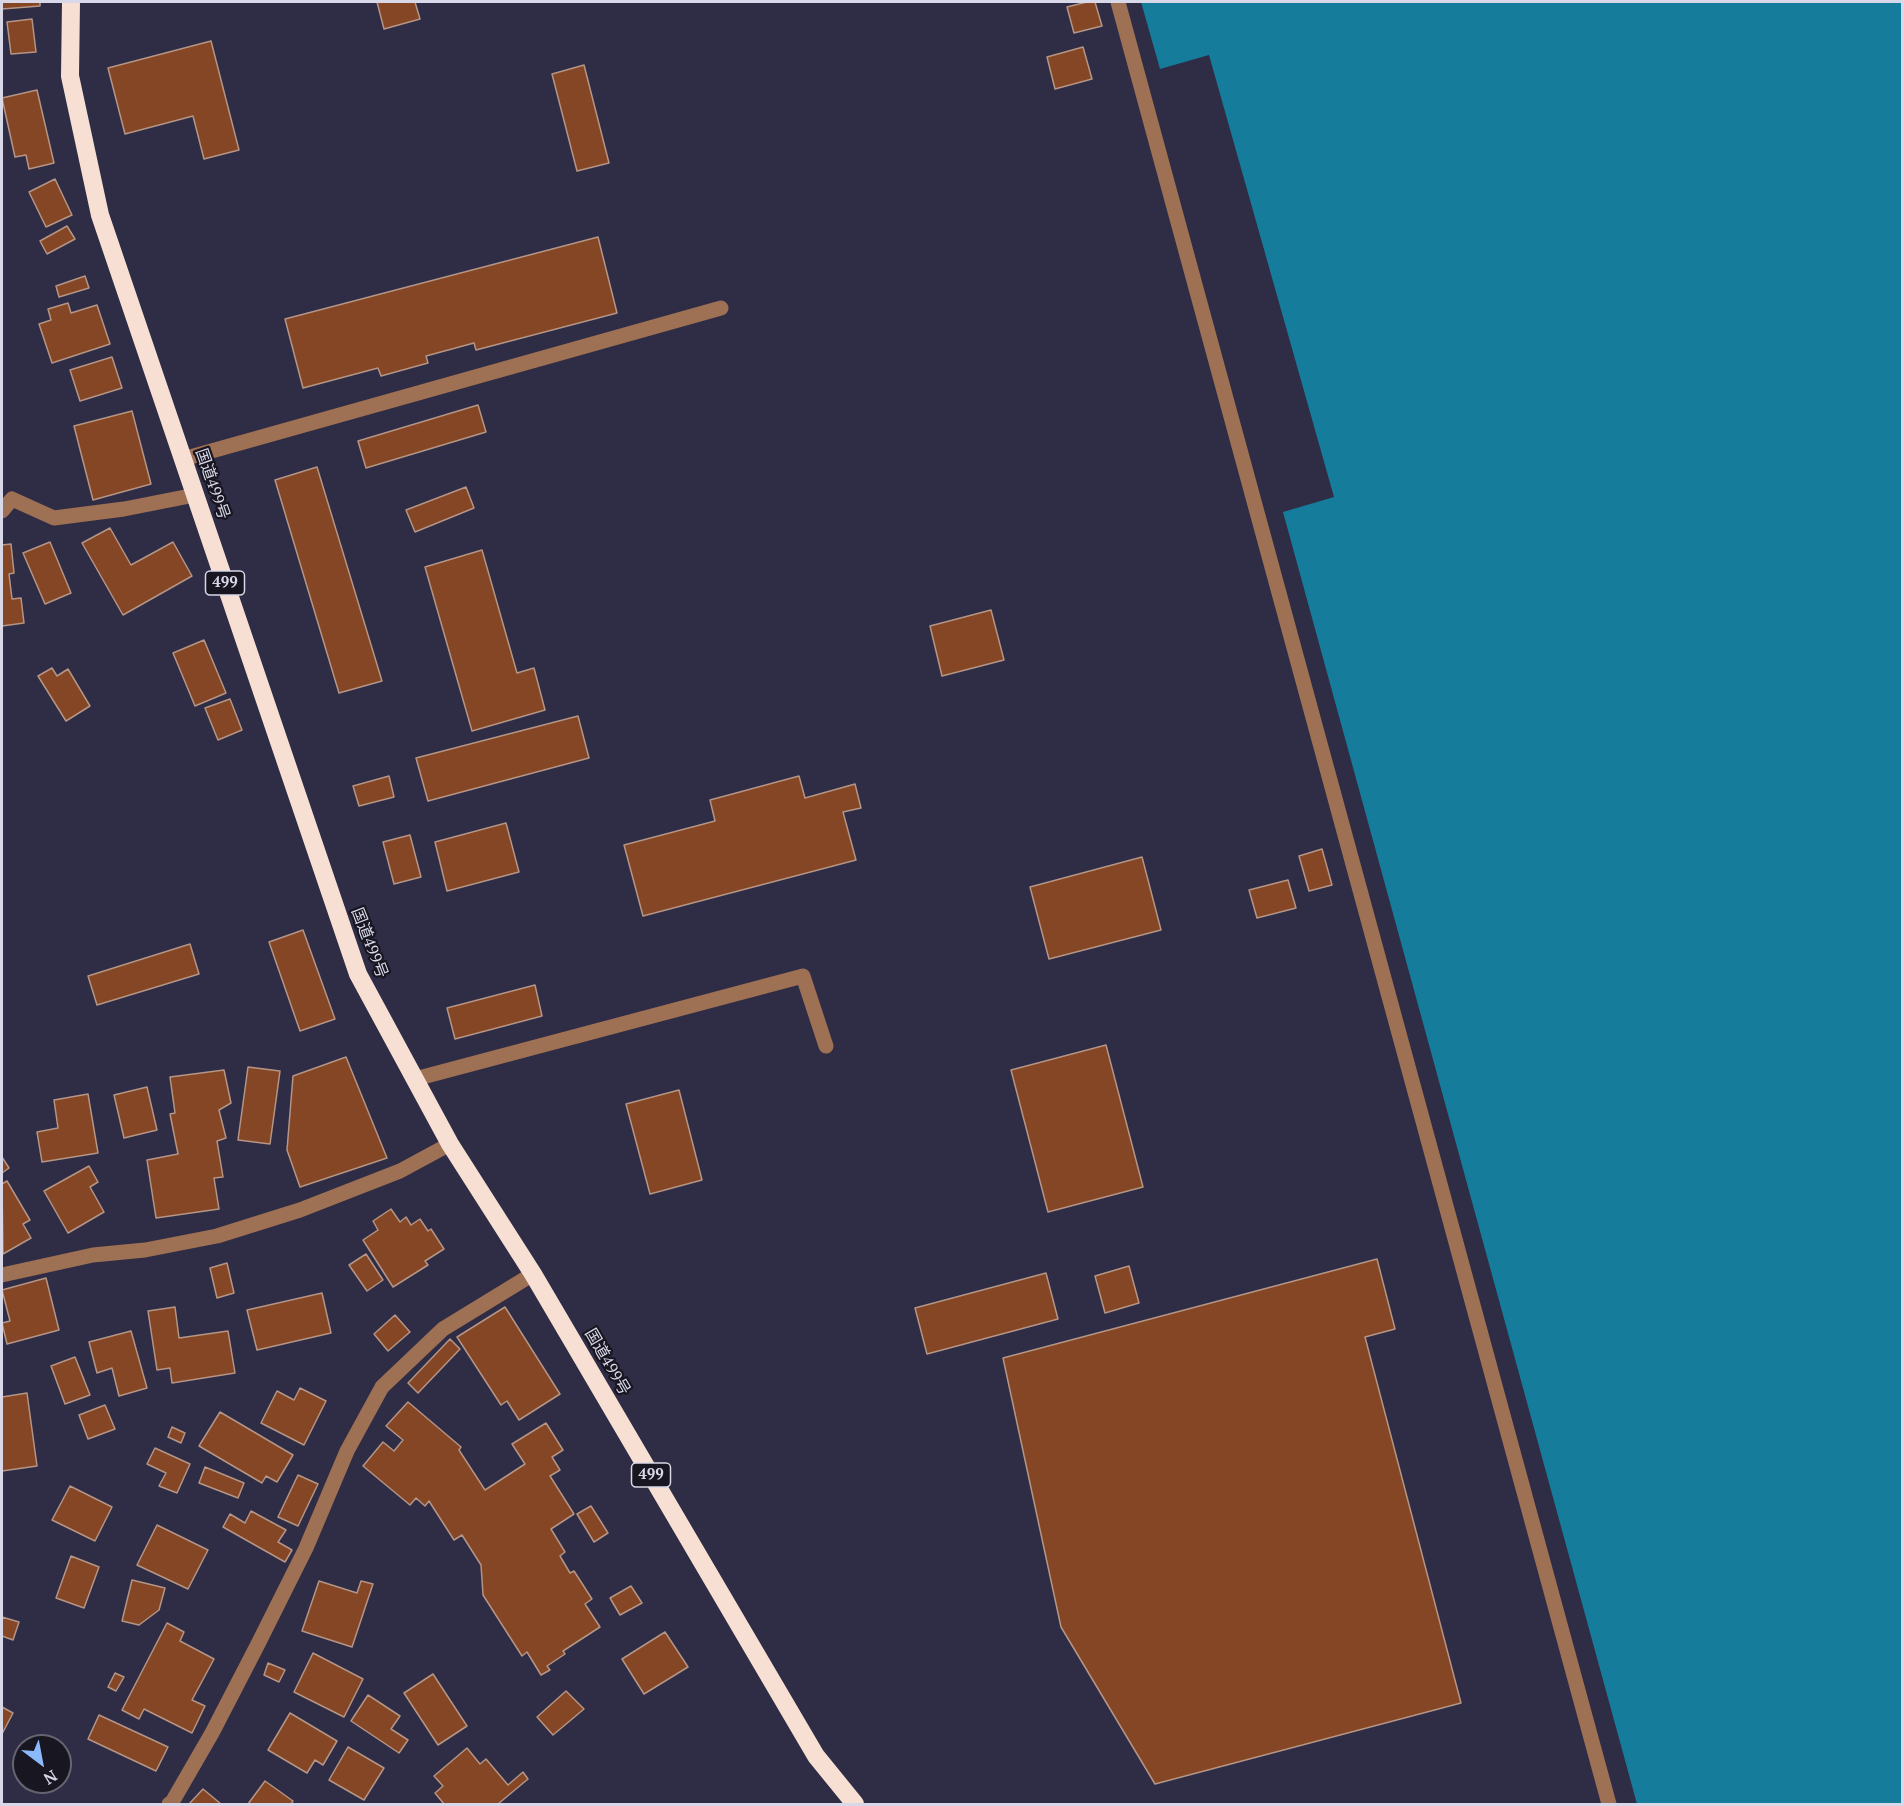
<!DOCTYPE html>
<html>
<head>
<meta charset="utf-8">
<style>
  body { margin:0 }
  #map { position:relative; width:1904px; height:1806px; overflow:hidden; background:#2f2c45; font-family:"PT Serif",serif }
  canvas { display:block }
  .frame { position:absolute; inset:0; border:3px solid #d9d8e8; pointer-events:none }
  .north { position:absolute; left:12px; top:1734px; width:60px; height:60px; box-sizing:border-box; background:#181621; border:2px solid #656471; border-radius:50%; rotate:148deg; font-size:16px; font-weight:700; line-height:24px; text-align:center; color:#d9d8e8 }
  .north::after { content:''; display:block; margin:auto; width:21px; height:27px; background:#8bbafc; clip-path:polygon(50% 0,100% 100%,50% 72%,0 100%) }
</style>
</head>
<body>
<div id="map">
<canvas width="1904" height="1806"></canvas>
<div class="frame"></div>
<div class="north">N</div>
</div>
<script>
const context = document.querySelector('canvas').getContext('2d');
context.lineJoin = 'round';
function fill(path, color) {
  context.fillStyle = color;
  context.fill(path, 'evenodd');
}
function strokePath(path, color, width, dash) {
  context.strokeStyle = color;
  context.lineWidth = width;
  context.lineCap = dash ? 'butt' : 'round';
  context.setLineDash(dash || []);
  context.stroke(path);
}
function drawText(font, color, halo, rows, align = 'center') {
  context.font = font + ' "PT Serif","Noto Sans JP",serif';
  context.lineWidth = 4.5;
  context.setLineDash([]);
  context.textBaseline = 'middle';
  context.strokeStyle = halo;
  context.fillStyle = color;
  for (const [text, x, y, turn = 0] of rows) {
    context.save();
    context.translate(x, y);
    context.rotate((+turn || 0) * Math.PI / 180);
    context.textAlign = isNaN(turn) ? turn : align;
    if (halo) context.strokeText(text, 0, 0);
    context.fillText(text, 0, 0);
    context.restore();
  }
}
fill(new Path2D(`
  M1141 2H1902V1804H1637L1283 512 1334 497 1209 55 1160 69Z`), '#167c9b');
const building = new Path2D(`
  M2 2H40V6L2 9Z
  M377 2H415L420 19 384 29Z
  M1087 2H1095L1102 26 1074 33 1067 7Z
  M32 19 36 52 11 54 7 22Z
  M211 41 239 150 204 159 193 116 125 134 108 68Z
  M1083 47 1092 79 1055 89 1047 57Z
  M584 65 609 163 577 171 552 74Z
  M37 90 54 163 29 169 26 155 15 157 2 98Z
  M55 179 72 215 46 227 29 192Z
  M67 226 75 239 47 254 40 241Z
  M598 237 617 313 476 350 474 343 426 356 428 363 381 376 378 368 303 388 285 319Z
  M85 276 89 288 59 297 56 286Z
  M68 303 71 313 97 305 110 344 52 363 39 324 51 320 48 309Z
  M112 357 122 388 80 401 70 370Z
  M478 405 486 432 366 468 358 441Z
  M132 411 151 484 93 500 74 426Z
  M317 467 382 681 339 693 275 480Z
  M466 487 474 508 415 532 406 510Z
  M110 528 131 565 173 542 192 576 123 615 82 543Z
  M50 542 71 593 45 604 23 553Z
  M11 544 14 573 9 574 12 599 21 598 24 623 2 626V545Z
  M482 550 517 673 534 668 545 710 472 731 425 567Z
  M991 610 1004 660 942 676 930 626Z
  M204 640 226 693 195 706 173 653Z
  M52 668 57 676 68 669 90 706 66 721 38 676Z
  M230 699 242 730 218 740 205 708Z
  M578 716 589 758 428 801 416 758Z
  M389 776 394 797 359 806 353 786Z
  M799 776 805 798 855 784 861 808 843 812 856 860 643 916 624 845 715 821 710 800Z
  M506 823 519 872 447 891 435 842Z
  M410 835 421 877 394 884 383 842Z
  M1322 849 1332 885 1309 891 1299 856Z
  M1142 857 1161 930 1049 959 1030 887Z
  M1288 880 1296 908 1257 918 1249 890Z
  M303 930 335 1019 300 1031 269 942Z
  M190 944 199 974 97 1005 88 976Z
  M535 985 542 1016 455 1039 447 1008Z
  M1106 1045 1143 1187 1048 1212 1011 1070Z
  M346 1057 387 1158 300 1187 287 1150 293 1076Z
  M248 1067 280 1071 270 1144 238 1140Z
  M224 1070 231 1103 219 1110 226 1138 217 1141 223 1177 214 1178 219 1209 156 1218 147 1160 178 1154 170 1114 175 1113 170 1077Z
  M147 1087 157 1130 124 1138 114 1095Z
  M679 1090 702 1180 650 1194 626 1104Z
  M88 1094 98 1153 42 1162 37 1132 58 1128 54 1100Z
  M2 1157 9 1168 2 1173Z
  M89 1166 98 1182 90 1187 104 1212 68 1233 44 1191Z
  M7 1181 30 1220 23 1224 31 1238 3 1254 2 1184Z
  M391 1209 400 1222 406 1217 411 1225 420 1219 428 1231 431 1229 444 1249 425 1261 428 1265 393 1287 363 1240 378 1230 373 1221Z
  M366 1254 383 1280 367 1291 349 1265Z
  M1377 1259 1395 1329 1365 1337 1461 1703 1155 1784 1061 1627 1003 1358Z
  M227 1263 234 1293 217 1298 210 1268Z
  M1129 1266 1139 1303 1105 1313 1095 1276Z
  M1046 1273 1058 1319 927 1354 915 1308Z
  M46 1278 59 1330 7 1344 2 1323 10 1321 2 1290Z
  M322 1293 331 1333 257 1350 247 1310Z
  M175 1307 179 1338 228 1331 235 1373 172 1383 170 1368 157 1370 148 1311Z
  M505 1307 560 1394 519 1420 507 1401 501 1405 457 1337Z
  M395 1315 410 1332 388 1351 374 1334Z
  M131 1331 147 1388 119 1396 112 1368 97 1373 89 1342Z
  M450 1339 460 1349 418 1393 408 1383Z
  M75 1357 90 1395 65 1404 51 1366Z
  M300 1388 326 1401 304 1445 261 1423 277 1391 294 1400Z
  M27 1393 37 1466 2 1471V1397Z
  M408 1402 461 1447 459 1450 485 1490 525 1464 512 1444 546 1423 563 1450 552 1457 560 1470 550 1476 574 1514 551 1529 565 1552 560 1556 570 1573 574 1571 592 1599 585 1604 600 1627 563 1651 565 1654 547 1666 550 1670 541 1675 527 1652 522 1656 483 1595 481 1565 462 1535 454 1540 429 1501 425 1506 416 1498 410 1505 363 1466 383 1442 394 1451 403 1440 386 1426Z
  M105 1405 115 1429 88 1439 79 1415Z
  M220 1412 293 1455 277 1482 266 1476 262 1483 199 1446Z
  M172 1427 185 1433 181 1443 168 1437Z
  M155 1448 190 1464 177 1493 159 1486 166 1473 147 1464Z
  M205 1467 244 1483 238 1498 199 1483Z
  M298 1475 318 1484 298 1526 278 1517Z
  M70 1486 112 1507 95 1541 52 1520Z
  M591 1506 608 1533 594 1542 577 1514Z
  M251 1511 286 1530 278 1542 292 1550 285 1562 223 1527 230 1514 245 1523Z
  M157 1525 208 1550 188 1589 137 1565Z
  M71 1556 99 1567 84 1608 56 1598Z
  M132 1580 165 1588 159 1610 139 1625 122 1621Z
  M319 1581 357 1593 361 1581 373 1584 352 1647 302 1631Z
  M631 1586 642 1603 620 1615 610 1598Z
  M2 1617 19 1622 13 1640 2 1636Z
  M167 1623 184 1632 180 1641 214 1659 192 1700 205 1706 192 1733 144 1709 139 1719 122 1710Z
  M665 1632 688 1667 644 1694 622 1659Z
  M313 1653 363 1679 344 1717 294 1692Z
  M268 1663 285 1670 279 1682 264 1675Z
  M115 1673 124 1677 116 1691 108 1687Z
  M433 1674 467 1726 438 1745 404 1693Z
  M566 1691 584 1709 553 1735 537 1717Z
  M368 1695 400 1716 391 1729 408 1740 399 1753 351 1721Z
  M2 1707 13 1713 2 1734Z
  M290 1713 337 1741 323 1765 315 1760 307 1773 268 1750Z
  M99 1715 168 1747 156 1771 88 1739Z
  M348 1747 384 1768 364 1800 329 1780Z
  M467 1748 480 1764 486 1759 508 1785 523 1772 528 1779 498 1804H444L435 1793 443 1786 434 1776Z
  M265 1781 293 1801 291 1804H248Z
  M203 1789 221 1804H189Z`);
fill(building, '#844624');
strokePath(building, '#b59586', 1.5);
strokePath(new Path2D(`
  M1118 2 1609 1804
  M183 459 721 308
  M2 511 12 499 54 518 124 509 195 495
  M415 1079 803 976 826 1046
  M2 1275 93 1255 145 1250 217 1236 300 1210 400 1171 450 1144
  M169 1804H171L212 1733 258 1644 306 1548 347 1451 382 1387 443 1329 533 1274`), '#9e7054', 15);
strokePath(new Path2D(`
  M71 2 70 76 100 215 358 974 450 1144 533 1274 816 1756 855 1804`), '#f7e0d3', 18);
for (const [x, y, w] of [
  [225,583,39],
  [651,1475,39]
]) {
  const box = new Path2D();
  box.roundRect(x - w / 2, y - 12, w, 24, 4.5);
  context.fillStyle = '#181621';
  context.fill(box);
  strokePath(box, '#d9d8e8', 1.5);
}
drawText('bold 15px', '#d9d8e8', null, [
  ["499",225,583],
  ["499",651,1475]
]);
drawText('16px', '#d9d8e8', '#181621', [
  ["国道499号",212,484,71],
  ["国道499号",369,943,69],
  ["国道499号",607,1362,60]
]);
</script>
</body>
</html>
